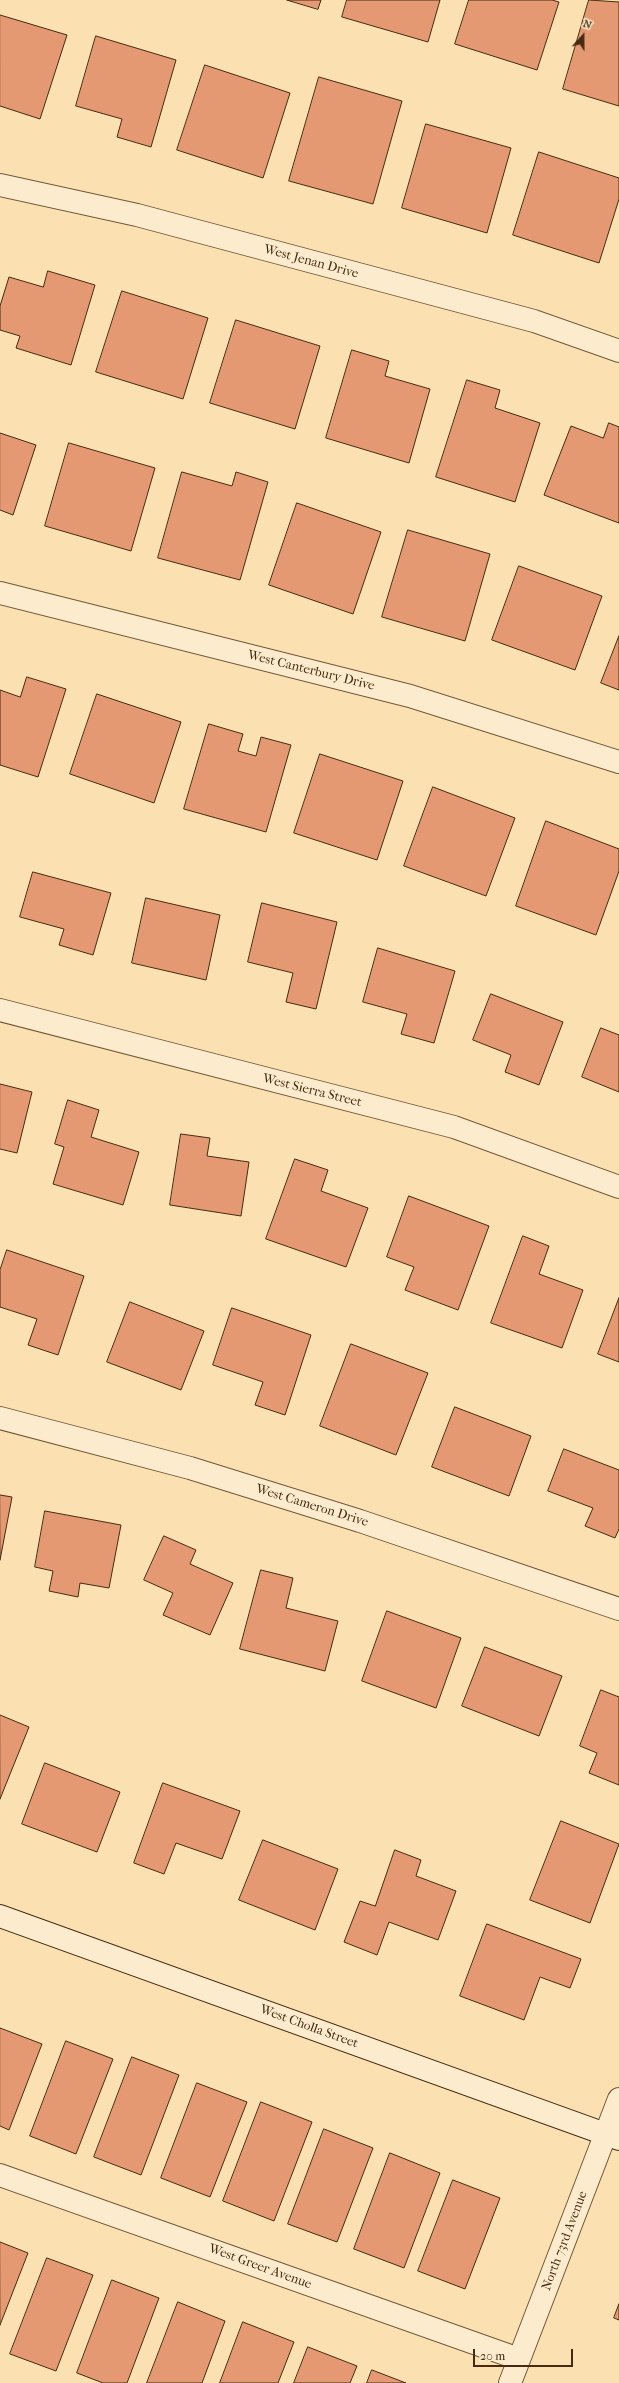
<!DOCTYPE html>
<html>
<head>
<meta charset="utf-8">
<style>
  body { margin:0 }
  #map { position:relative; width:619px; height:2383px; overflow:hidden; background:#fbe0b1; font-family:"IM FELL French Canon",serif }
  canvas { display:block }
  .north { position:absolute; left:563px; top:16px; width:40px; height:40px; -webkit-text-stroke:3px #fcebcc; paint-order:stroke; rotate:21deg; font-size:11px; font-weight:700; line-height:16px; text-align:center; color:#462b12 }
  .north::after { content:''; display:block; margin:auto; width:14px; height:18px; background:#462b12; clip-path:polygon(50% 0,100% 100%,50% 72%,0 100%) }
  .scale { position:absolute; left:473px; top:2349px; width:100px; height:18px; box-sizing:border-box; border:2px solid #462b12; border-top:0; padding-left:5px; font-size:12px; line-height:14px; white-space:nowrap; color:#462b12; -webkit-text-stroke:3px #fcebcc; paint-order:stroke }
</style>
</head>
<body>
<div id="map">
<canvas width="619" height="2383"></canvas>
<div class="north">N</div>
<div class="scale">20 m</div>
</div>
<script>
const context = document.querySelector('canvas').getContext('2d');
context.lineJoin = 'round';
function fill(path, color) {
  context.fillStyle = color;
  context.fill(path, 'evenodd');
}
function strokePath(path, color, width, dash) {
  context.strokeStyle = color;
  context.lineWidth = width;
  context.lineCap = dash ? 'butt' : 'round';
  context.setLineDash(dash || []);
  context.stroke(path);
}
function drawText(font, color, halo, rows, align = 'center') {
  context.font = font + ' "IM FELL French Canon",serif';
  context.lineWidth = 4;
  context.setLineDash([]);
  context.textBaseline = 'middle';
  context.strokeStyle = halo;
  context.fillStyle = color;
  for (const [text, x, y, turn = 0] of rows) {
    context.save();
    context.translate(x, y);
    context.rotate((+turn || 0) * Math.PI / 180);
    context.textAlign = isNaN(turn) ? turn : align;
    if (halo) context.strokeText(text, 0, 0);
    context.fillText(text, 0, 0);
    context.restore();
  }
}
const building = new Path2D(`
  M287 0H321L318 9Z
  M347 0H440L428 42 342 17Z
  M469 0H552L559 2 537 70 455 44Z
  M589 0 619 2V106L563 89Z
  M0 15 67 35 40 119 0 106Z
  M96 36 176 60 151 147 117 137 122 119 76 106Z
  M205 65 290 93 263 178 177 150Z
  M319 77 402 101 373 204 289 181Z
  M426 124 511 148 487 233 402 208Z
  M539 152 619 178V199L599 263 513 235Z
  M48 271 95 285 71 365 16 348 20 336 0 330V306L9 277 43 287Z
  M122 291 208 318 183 399 96 372Z
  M236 320 320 346 295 429 210 403Z
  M352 350 389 361 385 376 430 389 409 463 326 438Z
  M467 380 500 390 495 408 540 423 515 502 436 477Z
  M609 423 619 427V523L544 495 571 426 603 438Z
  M0 433 36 445 13 515 0 510Z
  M69 443 155 468 131 551 45 526Z
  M182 472 232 486 236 472 268 482 240 580 158 558Z
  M297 503 381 532 353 614 269 585Z
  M408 530 490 554 465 641 382 617Z
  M519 566 602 596 575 670 492 640Z
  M619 636V690L601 683Z
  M27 677 66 689 38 777 0 765V690L20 697Z
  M97 694 181 722 154 803 70 774Z
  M209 724 243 734 238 751 256 756 261 737 291 745 266 832 184 809Z
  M320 754 403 781 377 860 294 833Z
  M433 787 515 818 486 896 404 866Z
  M546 821 619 849V871L596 935 516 906Z
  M33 872 111 893 93 955 59 945 64 929 20 917Z
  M146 898 220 915 206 980 132 963Z
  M262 903 337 922 316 1009 286 1002 293 973 248 962Z
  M378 948 455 971 434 1043 401 1034 407 1014 363 1002Z
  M491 994 563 1022 539 1085 505 1072 511 1055 473 1040Z
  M601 1028 619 1035V1092L582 1077Z
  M0 1084 32 1092 17 1153 0 1149Z
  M68 1100 99 1110 91 1137 139 1152 123 1205 53 1184 64 1147 55 1144Z
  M181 1134 210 1138 207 1156 249 1162 241 1216 170 1205Z
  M295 1159 328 1170 321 1191 368 1208 346 1267 266 1239Z
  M409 1196 489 1226 458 1310 405 1290 414 1267 387 1257Z
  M523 1236 549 1246 539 1274 583 1290 562 1348 491 1323Z
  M7 1250 84 1276 58 1355 28 1345 37 1319 0 1307V1270Z
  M619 1298V1362L598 1354Z
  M130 1302 204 1331 181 1390 107 1362Z
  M232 1308 311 1335 285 1415 255 1405 263 1382 213 1365Z
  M351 1344 428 1373 396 1455 320 1426Z
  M455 1407 531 1436 509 1496 432 1467Z
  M564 1449 619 1470V1529L615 1538 585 1526 593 1508 548 1491Z
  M0 1495 12 1497 0 1560Z
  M45 1511 121 1525 109 1588 80 1583 78 1597 49 1591 53 1571 35 1567Z
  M164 1536 196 1550 190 1564 233 1583 210 1635 163 1615 173 1593 144 1580Z
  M261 1570 293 1578 286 1608 338 1621 325 1671 240 1649Z
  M387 1611 461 1638 436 1708 362 1681Z
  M485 1647 562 1676 539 1736 462 1706Z
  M601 1690 619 1697V1785L589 1773 597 1753 580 1746Z
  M0 1715 29 1727 0 1799Z
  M45 1763 120 1792 97 1852 22 1824Z
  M163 1783 240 1811 222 1859 176 1843 164 1874 134 1863Z
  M561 1821 619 1844 590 1923 530 1900Z
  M263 1840 338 1869 315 1930 239 1900Z
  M395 1850 421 1860 416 1876 456 1891 438 1940 389 1922 377 1955 344 1942 360 1901 375 1906Z
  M487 1924 581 1959 570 1988 540 1977 524 2020 460 1996Z
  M0 2028 42 2044 9 2130 0 2126Z
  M66 2041 113 2059 76 2154 30 2136Z
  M132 2057 179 2075 141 2175 94 2157Z
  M197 2083 247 2102 210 2197 161 2178Z
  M261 2102 312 2122 274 2221 223 2201Z
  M324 2129 373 2148 337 2242 288 2224Z
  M390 2153 440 2173 404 2268 354 2249Z
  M453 2180 500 2198 465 2289 418 2271Z
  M0 2242 28 2253 0 2325Z
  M47 2258 93 2275 56 2371 10 2354Z
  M112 2280 159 2298 127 2383H103L77 2373Z
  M178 2302 225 2321 202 2383H147Z
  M619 2304V2320L614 2318Z
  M243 2322 294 2342 278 2383H220Z
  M308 2347 357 2366 350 2383H294Z
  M372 2370 406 2383H367Z`);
fill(building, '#e59973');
strokePath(building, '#462b12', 1);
const street = new Path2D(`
  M0 185 137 215 534 321 619 351
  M0 593 410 696 619 762
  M0 1010 454 1127 619 1187
  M0 1418 190 1468 360 1521 619 1609
  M0 2175 519 2359
  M510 2383 619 2099`);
const secondary = new Path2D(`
  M0 1916 619 2139`);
strokePath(street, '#73583a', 24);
strokePath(secondary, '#462b12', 24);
strokePath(street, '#fcebcc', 22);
strokePath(secondary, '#fcebcc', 22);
drawText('13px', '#462b12', '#fcebcc', [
  ["West Jenan Drive",311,262,15],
  ["West Canterbury Drive",311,671,14],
  ["West Sierra Street",312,1091,14],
  ["West Cameron Drive",312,1506,17],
  ["West Cholla Street",309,2027,20],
  ["North 73rd Avenue",565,2241,-69],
  ["West Greer Avenue",260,2267,20]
]);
</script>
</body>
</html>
